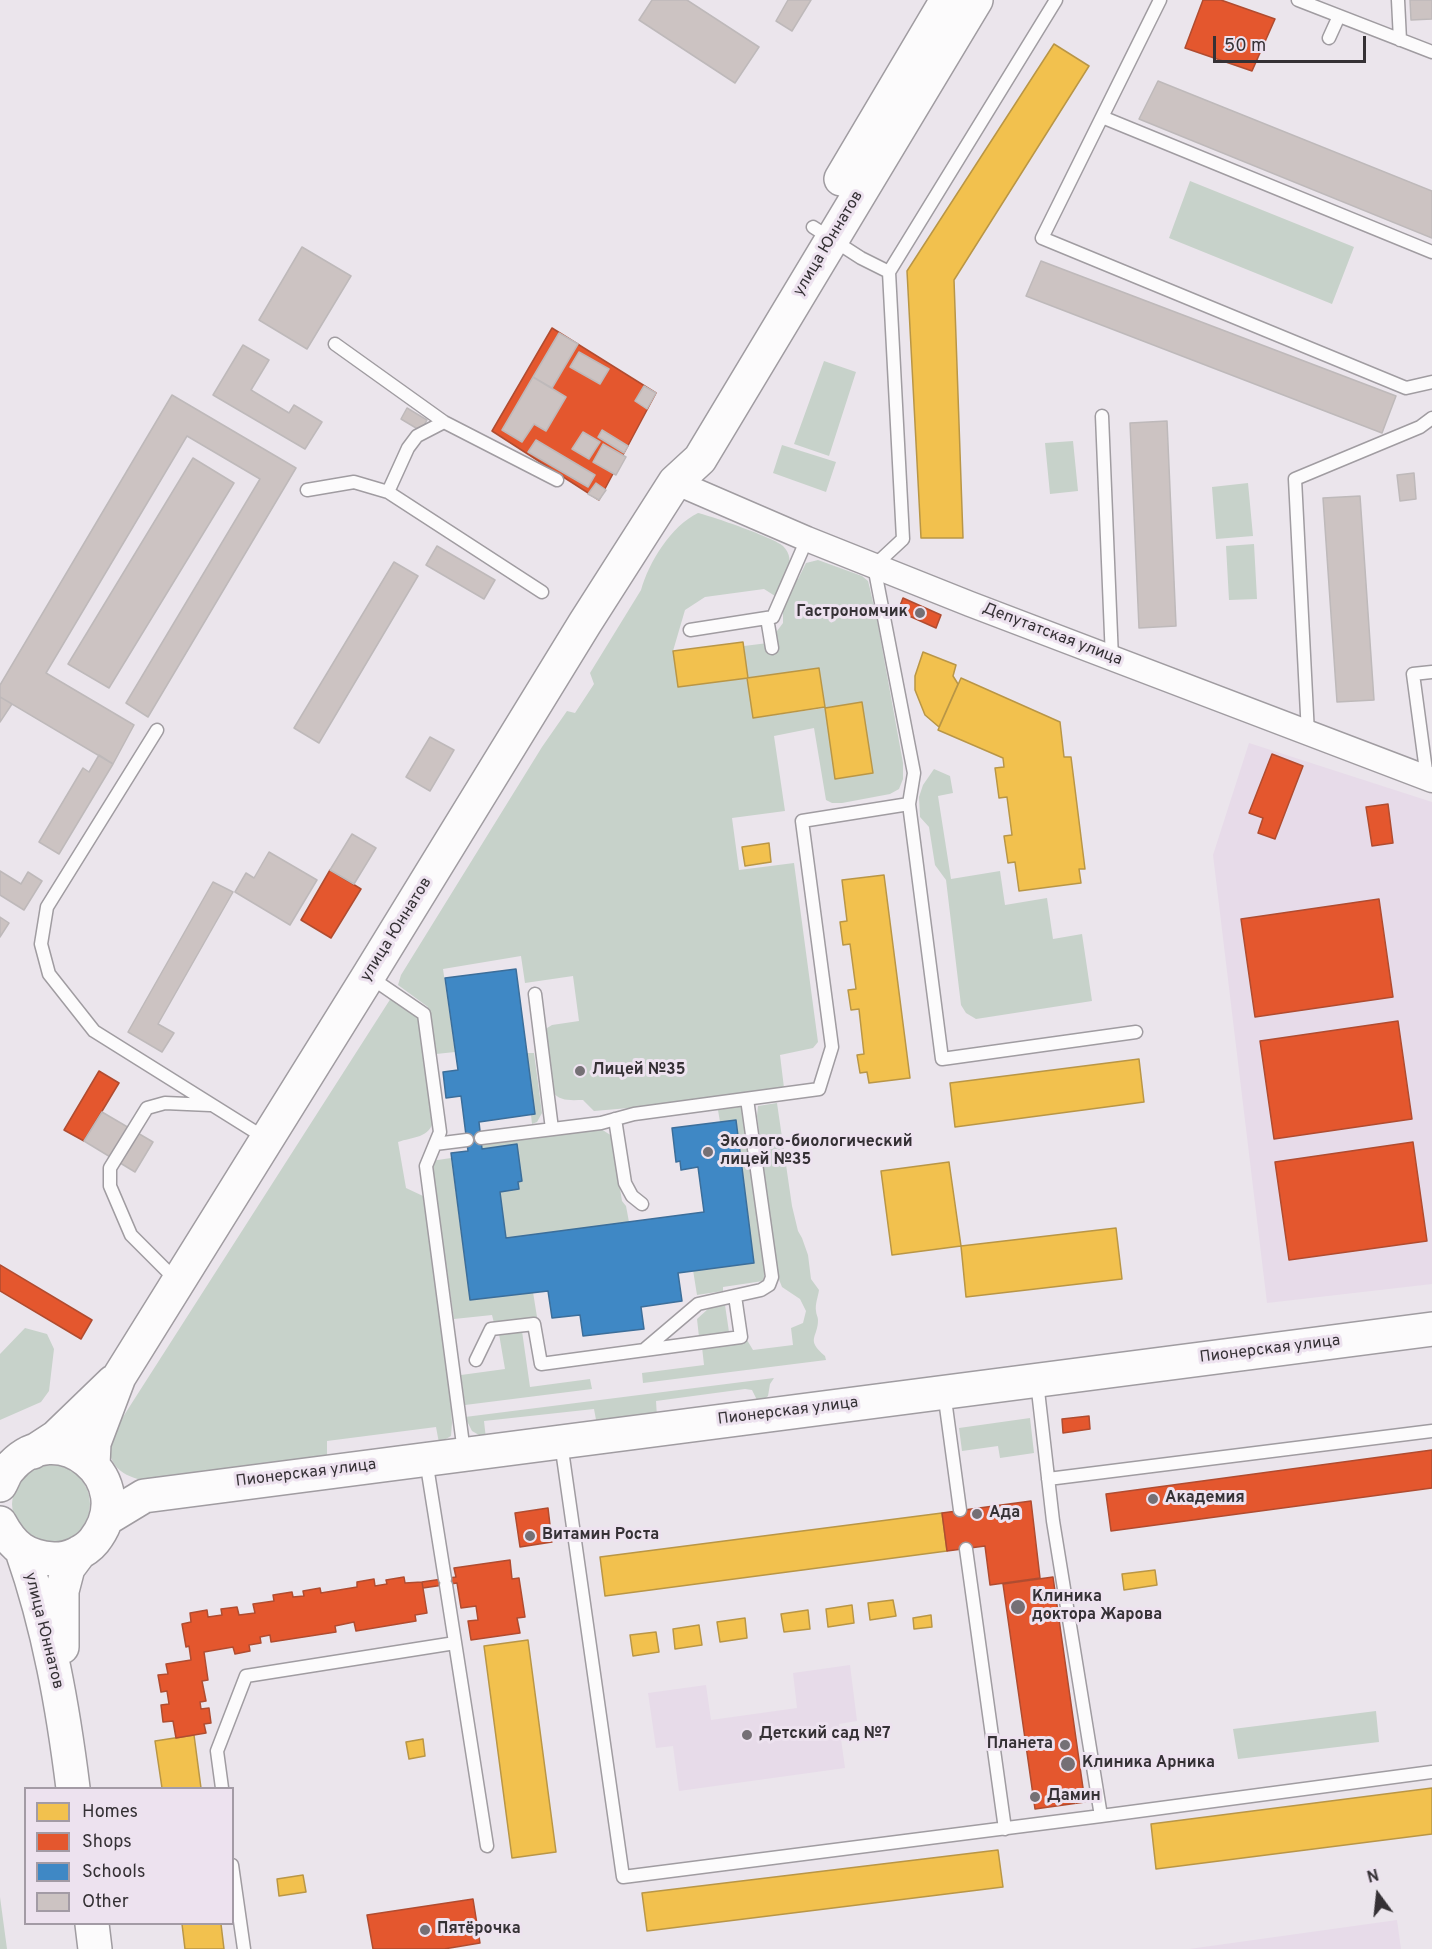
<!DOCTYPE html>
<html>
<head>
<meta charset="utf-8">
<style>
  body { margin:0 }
  #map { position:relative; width:1432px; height:1949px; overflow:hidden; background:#ebe5ec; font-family:Overpass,sans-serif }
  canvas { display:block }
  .legend { position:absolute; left:24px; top:1787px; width:210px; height:138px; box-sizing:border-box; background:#ede2ef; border:2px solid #a39ba5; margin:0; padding:8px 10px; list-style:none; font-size:18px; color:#353135 }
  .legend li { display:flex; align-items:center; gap:12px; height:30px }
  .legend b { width:30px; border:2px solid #a39ba5 }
  .north { position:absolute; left:1348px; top:1865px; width:60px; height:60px; -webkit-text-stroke:4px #ede2ef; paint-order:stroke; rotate:345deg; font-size:16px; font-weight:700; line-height:24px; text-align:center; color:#353135 }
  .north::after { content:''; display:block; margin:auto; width:21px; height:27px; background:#353135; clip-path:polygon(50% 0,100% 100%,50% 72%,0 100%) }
  .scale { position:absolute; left:1213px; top:36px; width:153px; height:27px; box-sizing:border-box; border:3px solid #353135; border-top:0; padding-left:8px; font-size:18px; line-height:21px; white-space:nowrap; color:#353135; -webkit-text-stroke:4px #ede2ef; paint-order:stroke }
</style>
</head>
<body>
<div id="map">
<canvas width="1432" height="1949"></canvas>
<ul class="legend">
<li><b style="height:16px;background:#f2c14e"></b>Homes</li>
<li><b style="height:16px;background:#e4572e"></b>Shops</li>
<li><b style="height:16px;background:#3f88c5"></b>Schools</li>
<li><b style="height:16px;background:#ccc3c2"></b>Other</li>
</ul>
<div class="north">N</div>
<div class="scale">50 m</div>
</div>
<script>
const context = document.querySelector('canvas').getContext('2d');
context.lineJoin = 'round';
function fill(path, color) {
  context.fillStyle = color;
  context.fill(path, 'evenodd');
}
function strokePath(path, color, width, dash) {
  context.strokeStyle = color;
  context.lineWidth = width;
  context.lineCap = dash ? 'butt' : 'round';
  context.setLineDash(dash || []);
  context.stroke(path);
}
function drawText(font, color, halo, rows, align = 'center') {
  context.font = font + ' Overpass,sans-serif';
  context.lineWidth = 6;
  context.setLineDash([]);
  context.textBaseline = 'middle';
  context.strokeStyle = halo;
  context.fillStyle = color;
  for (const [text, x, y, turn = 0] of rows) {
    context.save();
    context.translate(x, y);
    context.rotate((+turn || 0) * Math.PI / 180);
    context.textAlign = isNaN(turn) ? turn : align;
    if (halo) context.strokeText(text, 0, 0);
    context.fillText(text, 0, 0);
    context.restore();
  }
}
fill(new Path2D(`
  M1249 743 1432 802V1284L1267 1303 1213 855Z
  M850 1665 857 1721 839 1724 845 1768 679 1791 673 1746 656 1748 648 1693 706 1685 711 1720 797 1708 793 1673Z
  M1397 1920 1401 1949H1189Z`), '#e7dbe9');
fill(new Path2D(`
  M1190 181 1354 247 1332 304 1169 238Z
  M824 361 856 372 829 456 794 444Z
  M1073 441 1078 491 1050 494 1045 443Z
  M782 445 836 462 826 492 773 473Z
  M1248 483 1253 536 1216 539 1212 487Z
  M698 513C711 516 775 538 783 546 791 554 790 562 789 572L798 579 806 563 818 560 862 576 868 581 870 589 877 620 903 763V779L899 789 890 794 842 803H832L826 800 814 728 774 736 785 811 732 818 739 870 794 863 818 1042 813 1048 780 1055 784 1088 641 1107 594 1111 583 1100C572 1100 559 1102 552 1091L546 1036 547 1028 552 1025 579 1021 573 976 525 983 521 956 443 969 455 1052 436 1054 428 1007 398 985 401 975 542 747 567 711 575 713 594 684 590 673 641 590C649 562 671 526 698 513ZM764 589 783 601V623L768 643 744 646 747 676 750 678 819 668 825 708 753 718 748 678 678 686 673 651 685 610 705 597ZM862 702 873 773 835 778 825 708Z
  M1254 544 1257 599 1229 600 1226 546Z
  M934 769 950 776 953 793 938 796 951 879 1000 871 1005 905 1047 898 1053 939 1082 934 1092 1001 976 1019 966 1013 961 1005 946 880 935 865 929 827 920 817 919 797 923 785Z
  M391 998 418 1016 433 1120C431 1138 412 1137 398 1142L406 1188 423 1196 448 1365 452 1423 451 1436 439 1443 436 1427 327 1441V1459L150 1481C128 1479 106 1468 110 1442 112 1435 118 1426 121 1420Z
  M527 1053H534L542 1113 537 1122 532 1124 531 1115 535 1114Z
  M777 1103 792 1206 798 1231 802 1238 808 1255 811 1279 819 1290C818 1297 815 1304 816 1311 816 1314 818 1317 818 1320 818 1338 805 1339 825 1356L826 1360 643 1383 642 1373 704 1365 702 1347 747 1340 753 1350 793 1345 791 1328 803 1323 806 1311 800 1299 782 1287 778 1277 757 1116 758 1106Z
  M744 1106 765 1272 763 1281 723 1287V1291L697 1295 693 1270 754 1262 736 1120 720 1122 718 1110Z
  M601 1129 612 1136 622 1201 626 1206 629 1222 506 1238 500 1192 519 1189 518 1182 522 1181 482 1149V1144Z
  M451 1158 470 1300 533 1292 537 1317 494 1323 492 1315 454 1319 431 1161Z
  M725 1305 729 1332 699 1337 697 1319 709 1308Z
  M25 1328 47 1334 54 1349 49 1391 41 1402 0 1420V1354Z
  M522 1331 530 1387 590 1379 592 1389 465 1405 461 1375 505 1369 499 1334Z
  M774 1378 770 1384 768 1396 759 1404 752 1390 745 1389 656 1401 657 1417 597 1425 594 1409 484 1421 486 1439 472 1431 465 1417Z
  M1030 1418 1034 1453 1000 1458 998 1446 962 1451 959 1428Z
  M12 1504a39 39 0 1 1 78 0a39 39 0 1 1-78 0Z
  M1376 1711 1379 1742 1238 1759 1233 1729Z
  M0 1897 7 1949H0Z`), '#c7d2ca');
const homes = new Path2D(`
  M1054 44 1089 66 954 280 963 538H921L907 271Z
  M743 642 748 678 678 687 673 651Z
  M923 652 956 665 953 676 958 684 939 727 925 715 915 690V676Z
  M819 668 825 707 753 718 747 678Z
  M961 678 1060 722 1064 757H1071L1085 869H1079L1081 883 1019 891 1015 862 1008 863 1004 836 1012 835 1007 797 999 798 995 768 1004 767 1003 758 938 730Z
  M862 702 873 773 835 779 825 708Z
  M769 843 771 862 745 866 742 847Z
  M884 875 910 1078 869 1083 867 1072 860 1073 857 1055 864 1054 859 1009 851 1010 848 990 856 989 850 944 843 945 840 922 847 921 842 880Z
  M1139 1059 1144 1102 955 1127 950 1083Z
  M949 1162 961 1246 892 1255 881 1171Z
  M1116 1228 1122 1279 966 1297 961 1246Z
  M942 1513 947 1551 605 1596 600 1557Z
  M1155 1570 1157 1585 1124 1590 1122 1574Z
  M893 1600 896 1616 870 1620 868 1603Z
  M852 1605 854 1623 828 1627 826 1609Z
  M808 1610 810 1629 784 1632 781 1614Z
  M931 1615 932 1627 914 1629 913 1618Z
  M745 1618 747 1638 720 1642 717 1622Z
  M699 1625 702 1645 675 1649 673 1629Z
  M656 1632 659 1652 633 1656 630 1635Z
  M528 1640 556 1852 512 1858 484 1646Z
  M194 1735 201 1788H162L155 1741Z
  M423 1739 425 1756 409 1759 406 1742Z
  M1432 1788V1834L1156 1869 1151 1824Z
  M998 1850 1003 1887 647 1931 642 1893Z
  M303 1875 306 1892 279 1896 277 1879Z
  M182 1924H221L224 1949H185Z`);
fill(homes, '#f2c14e');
strokePath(homes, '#b99646', 1.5);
const shops = new Path2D(`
  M1203 0H1221L1275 19 1252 71 1185 48Z
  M552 328 656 393 599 500 492 431Z
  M903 598 941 615 936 628 898 611Z
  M1272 754 1303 766 1275 839 1258 833 1263 818 1249 813Z
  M1388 804 1393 843 1372 846 1366 807Z
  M330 870 361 889 331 938 301 920Z
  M1379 899 1393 997 1255 1017 1241 919Z
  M1398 1021 1412 1119 1274 1139 1260 1041Z
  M99 1071 119 1083 84 1141 64 1130Z
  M1413 1142 1427 1241 1289 1260 1275 1162Z
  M0 1265 92 1320 81 1339 0 1291Z
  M1089 1416 1090 1429 1063 1433 1062 1419Z
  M1432 1450V1488L1111 1531 1106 1494Z
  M1031 1501 1040 1578 990 1585 985 1546 947 1551 942 1513Z
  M548 1508 552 1542 520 1547 515 1513Z
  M510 1560 512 1579 519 1578 525 1617 517 1618 520 1633 471 1640 468 1621 478 1620 476 1606 461 1608 457 1583 423 1588 422 1582 456 1577 454 1568Z
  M404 1577 405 1583 422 1582 427 1613 415 1615 416 1621 356 1631 354 1622 335 1626 336 1632 271 1642 270 1635 260 1637 261 1643 249 1645 250 1651 235 1654 233 1647 204 1652 208 1680 202 1681 206 1701 200 1702 201 1709 209 1708 211 1723 204 1724 206 1733 176 1738 173 1721 163 1722 161 1705 169 1704 167 1691 161 1692 158 1675 168 1674 166 1664 191 1660 189 1646 186 1647 182 1624 191 1622 190 1613 207 1610 208 1617 222 1615 221 1609 237 1607 239 1615 255 1613 253 1604 274 1601 273 1595 292 1592 293 1597 304 1596 303 1591 320 1588 321 1593 357 1587V1582L374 1579 375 1586 387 1584 386 1580Z
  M1053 1577 1085 1802 1035 1809 1003 1584Z
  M473 1899 480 1943 444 1949H373L367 1915Z`);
fill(shops, '#e4572e');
strokePath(shops, '#b04c30', 1.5);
const schools = new Path2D(`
  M516 969 535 1114 479 1122 482 1149 517 1144 522 1181 518 1182 519 1189 500 1192 506 1238 704 1212 698 1167 681 1170 680 1161 676 1162 672 1128 736 1120 754 1263 678 1273 682 1301 641 1307 644 1329 583 1336 580 1315 552 1318 548 1291 470 1300 451 1153 468 1151 461 1096 446 1098 443 1072 458 1070 445 978Z`);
fill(schools, '#3f88c5');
strokePath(schools, '#3c6e9a', 1.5);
const building = new Path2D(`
  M652 0H687L759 47 735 83 639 20Z
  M788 0H811L792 31 776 21Z
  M1410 0H1432V19L1411 20Z
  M1158 81 1432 191V238L1139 119Z
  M302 247 351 276 307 349 259 320Z
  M1041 261 1396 396 1382 433 1026 296Z
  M559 333 578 344 552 388 533 377Z
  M243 345 269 360 251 390 289 413 294 405 322 422 305 449 213 395Z
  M579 352 609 369 600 384 570 367Z
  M533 377 566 397 546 431 534 424 522 442 502 430Z
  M644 386 656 393 647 409 635 401Z
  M172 395 296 468 148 717 126 703 260 479 187 436 46 673 134 725 113 764 0 697V685Z
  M407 408 427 420 421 431 401 419Z
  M1167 421 1176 626 1139 628 1130 423Z
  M602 430 628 446 624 453 598 437Z
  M583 432 600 442 589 459 572 449Z
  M536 440 595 475 588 487 528 452Z
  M603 444 626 457 616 475 593 462Z
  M193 458 234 483 109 688 68 664Z
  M1414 473 1416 499 1400 501 1397 475Z
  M596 483 606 490 599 500 588 494Z
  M1360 496 1374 700 1337 702 1323 498Z
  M437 546 495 580 484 599 426 565Z
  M394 562 418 576 319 743 294 728Z
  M0 697 12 704 0 722Z
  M430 737 454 750 430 791 406 777Z
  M99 755 113 764 59 854 39 842 83 768 89 772Z
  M352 834 376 848 354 884 330 870Z
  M269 852 317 880 290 925 235 892 246 873 254 878Z
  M0 871 21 884 28 872 42 881 24 910 0 895Z
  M213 882 233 892 158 1024 174 1033 162 1052 128 1032Z
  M0 917 9 923 0 937Z
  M102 1112 153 1142 135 1172 84 1141Z`);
fill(building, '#ccc3c2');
strokePath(building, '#beb9ba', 1.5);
const service = new Path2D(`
  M1160 0 1042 238 1406 388 1432 382
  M1298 0 1432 52
  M1398 0 1400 40
  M1329 38 1339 16
  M1102 117 1432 252
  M813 227 861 258 889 272 903 539 874 566 914 773 909 804 942 1059 1136 1032
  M889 272 1056 0
  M335 344 444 422 557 480
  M1102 416 1112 659
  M307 490 354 482 388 492 542 592
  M388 492 408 448 417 436 444 422
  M767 618 772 648
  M690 630 773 617 807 539
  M157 730 47 907 41 944 49 974 94 1031 265 1138
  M1308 734 1295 479 1420 427 1432 418
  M1427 778 1413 674 1432 672
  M370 977 424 1014 440 1132 426 1166 464 1452
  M535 994 552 1129
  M615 1119 625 1183 632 1196 642 1204
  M481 1138 601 1123 634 1114 819 1089 832 1047 802 821 909 804
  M435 1144 467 1140
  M177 1281 131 1235 110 1186V1168L147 1108 165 1103 210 1105
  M645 1349 698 1304 761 1290 769 1285 772 1277 747 1099
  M476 1360 491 1329 534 1324 541 1364 741 1337 735 1296
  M1037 1382 1053 1521 1101 1816 1432 1772
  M944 1392 960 1510
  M561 1443 623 1877 1101 1816
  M426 1460 445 1579
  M1048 1479 1432 1431
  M966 1549 1005 1829
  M446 1585 487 1846
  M222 1788 217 1751 246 1676 455 1643
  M232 1865 244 1949`);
const minor = new Path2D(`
  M675 482 807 539 970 604 1432 780`);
const secondary = new Path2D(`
  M841 179 947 0
  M33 1452 56 1437 113 1382
  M93 1465 94 1443 119 1377 369 975 585 623 675 482 700 459 976 0
  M0 1485C3 1480 5 1473 9 1469 56 1412 142 1480 94 1541 85 1552 67 1560 53 1559 26 1557 13 1547 0 1523
  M106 1519 144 1496 1432 1329
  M22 1551C49 1628 63 1708 73 1788
  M62 1647V1591L68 1568 80 1552
  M92 1924 95 1949`);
strokePath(service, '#a09ca1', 15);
strokePath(minor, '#a09ca1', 27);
strokePath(secondary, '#a09ca1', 36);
strokePath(service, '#fcfbfc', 12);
strokePath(minor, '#fcfbfc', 24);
strokePath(secondary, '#fcfbfc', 33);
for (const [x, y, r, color] of [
  [920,613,6,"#757075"],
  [580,1071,6,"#757075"],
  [708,1152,6,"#757075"],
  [1153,1499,6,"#757075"],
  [977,1514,6,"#757075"],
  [530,1536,6,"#757075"],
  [1018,1607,8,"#757075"],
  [747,1735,6,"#757075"],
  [1065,1745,6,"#757075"],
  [1068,1764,8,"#757075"],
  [1035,1797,6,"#757075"],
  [425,1930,6,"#757075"]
]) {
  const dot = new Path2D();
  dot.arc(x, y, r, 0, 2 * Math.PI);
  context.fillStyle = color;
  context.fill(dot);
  strokePath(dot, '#ede2ef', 2);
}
drawText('16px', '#353135', '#ede2ef', [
  ["улица Юннатов",829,244,-59],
  ["Депутатская улица",1052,635,21],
  ["улица Юннатов",397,930,-58],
  ["Пионерская улица",1270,1350,-7],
  ["Пионерская улица",788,1412,-7],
  ["Пионерская улица",306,1474,-7],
  ["улица Юннатов",43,1631,76]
]);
drawText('bold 16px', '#353135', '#ede2ef', [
  ["Гастрономчик",908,613,"right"],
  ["Лицей №35",592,1071],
  ["Эколого-биологический",720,1143],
  ["лицей №35",720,1161],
  ["Академия",1165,1499],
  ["Ада",989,1514],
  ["Витамин Роста",542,1536],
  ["Клиника",1032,1598],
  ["доктора Жарова",1032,1616],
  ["Детский сад №7",759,1735],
  ["Планета",1053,1745,"right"],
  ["Клиника Арника",1082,1764],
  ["Дамин",1047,1797],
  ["Пятёрочка",437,1930]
], 'left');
</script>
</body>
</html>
